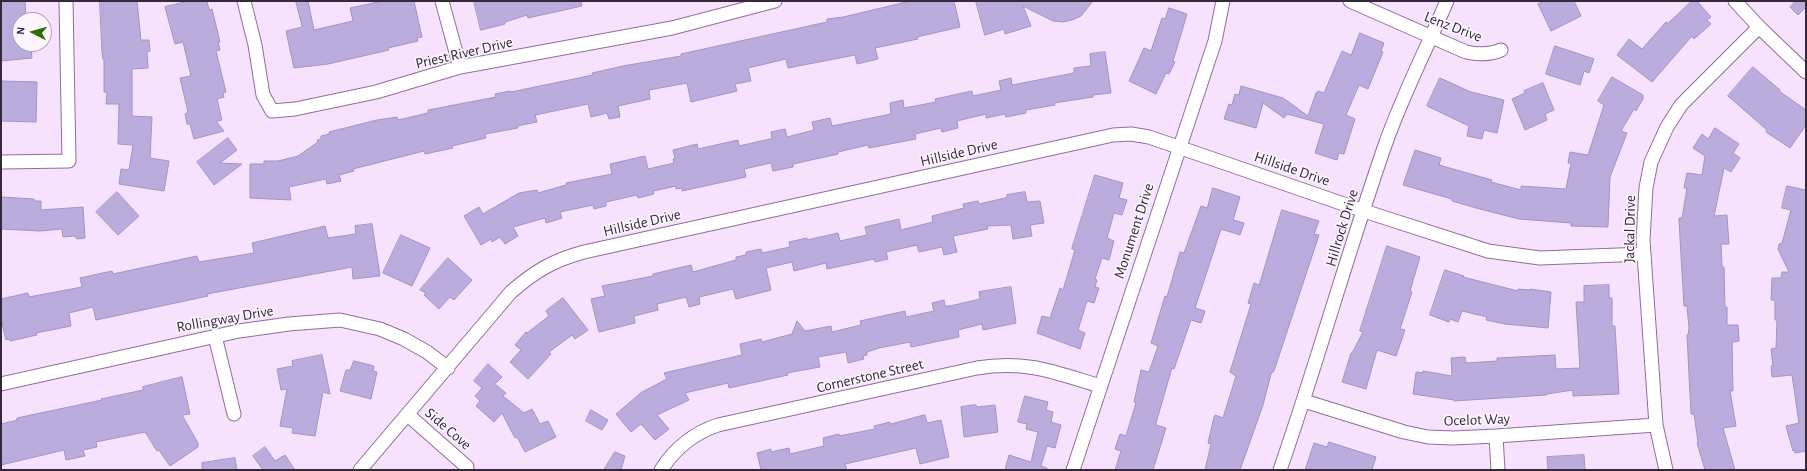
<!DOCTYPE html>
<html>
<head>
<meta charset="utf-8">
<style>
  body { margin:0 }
  #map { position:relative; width:1807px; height:471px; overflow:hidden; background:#f7e2fe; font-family:"Alegreya Sans",sans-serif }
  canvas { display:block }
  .frame { position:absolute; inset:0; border:2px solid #342839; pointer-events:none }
  .north { position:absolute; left:12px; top:12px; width:40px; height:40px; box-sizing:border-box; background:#fcf5fe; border:1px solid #aca3af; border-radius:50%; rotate:276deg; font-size:11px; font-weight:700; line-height:16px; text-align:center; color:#342839 }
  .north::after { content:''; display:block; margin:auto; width:14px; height:18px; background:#2d6f06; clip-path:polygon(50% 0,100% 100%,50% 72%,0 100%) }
</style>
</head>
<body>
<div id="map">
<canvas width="1807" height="471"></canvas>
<div class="frame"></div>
<div class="north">N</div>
</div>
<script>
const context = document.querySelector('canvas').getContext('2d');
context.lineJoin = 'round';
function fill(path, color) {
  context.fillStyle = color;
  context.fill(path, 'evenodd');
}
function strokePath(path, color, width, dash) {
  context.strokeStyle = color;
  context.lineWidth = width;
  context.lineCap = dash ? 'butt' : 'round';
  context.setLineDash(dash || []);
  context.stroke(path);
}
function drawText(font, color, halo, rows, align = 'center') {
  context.font = font + ' "Alegreya Sans",sans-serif';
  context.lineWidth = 3.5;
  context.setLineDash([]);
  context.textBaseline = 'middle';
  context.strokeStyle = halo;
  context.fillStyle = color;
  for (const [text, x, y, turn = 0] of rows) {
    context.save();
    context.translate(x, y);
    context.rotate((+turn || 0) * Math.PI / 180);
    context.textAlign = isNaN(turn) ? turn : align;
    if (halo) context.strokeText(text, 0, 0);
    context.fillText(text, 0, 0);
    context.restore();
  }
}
const building = new Path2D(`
  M1 1H25L26 20H20V44H31L32 58 1 61Z
  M100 1H137L141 40H149L150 51 147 52 148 68 132 69V116L152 117 150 158 169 161 164 191 119 184 121 169 129 170 133 145 118 144 119 104H106L107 92H104V59H103L102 52Z
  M189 1H207L209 10 212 9 220 42H218L220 50 216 51 226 92 223 93 224 97 217 99 222 120 216 121 224 131 194 139 190 124H187L185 114 188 112 180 78 191 76 183 42 175 44 165 7Z
  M296 1H308L314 30 353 21 350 8 383 1H414L422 37 417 38 418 41 388 48 389 50 328 64 294 68 286 31 302 27Z
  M474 1H581L582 6 528 18 527 15 505 22V24L481 30Z
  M911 1H954L960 27 917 37 918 39 875 48 878 59 857 64 855 55 788 68 786 59 748 68 751 81 735 84 737 91 691 102 687 83 649 90 650 99 618 106 620 117 609 119 607 113 591 117 588 104 535 115 537 122 517 126 518 128 485 134 486 138 452 146 453 148 425 154 424 151 353 169 354 171 339 175 341 181 327 184 326 179 289 187 291 200 250 198V164H264V161H278L298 156 318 142 317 140 321 139V136L330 134 329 132 377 120 397 117 398 120 428 113V110L496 97 495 94 510 91 511 92 593 75 592 73 623 66 681 56V54L827 22V19L843 17Z
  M976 1H1093L1081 16 1072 20 1063 22 1053 21 1023 6 1031 26 1005 34 1004 29 985 35Z
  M1545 1H1574L1581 16 1551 31 1538 4Z
  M1692 1H1697L1711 17 1707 20 1711 24 1694 39 1692 36 1652 82 1617 55 1629 39 1642 49 1666 22 1668 23Z
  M1796 1H1806V7L1798 15 1790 7Z
  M1169 8 1187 14 1173 61 1175 62 1169 74 1166 73 1156 94 1129 81 1144 48 1151 51 1162 18 1165 19Z
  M1360 33 1384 43 1381 51 1383 52 1368 89 1359 85 1346 115 1355 119 1344 154 1339 153 1337 160 1315 153 1324 124 1287 114 1284 118 1263 103 1256 128 1224 119 1229 104 1232 105 1235 94 1239 95 1241 86 1283 98 1308 116 1316 93H1317L1318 91 1324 93 1342 51 1351 55Z
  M1555 46 1594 59 1589 73 1584 71 1580 85 1546 74Z
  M1105 52 1111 93 1093 95V97L1054 103 1055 105 1026 110V113L1006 117 1005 114 986 118V114L957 121 958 128 942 132 941 128 915 134 916 139 869 148 868 145 838 152V154L793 164V167L773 171 771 163 744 169 746 177 682 191V188L676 189V186L653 191 654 194 638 198 637 195 606 202V206L594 209 593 205 560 212 562 218 546 223 545 218 513 227 518 236 505 244 500 237 492 242 491 239 481 245 464 216 479 207 483 214 519 193 537 190 538 193 566 185V183L612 174 610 164 645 156 648 169 674 163 673 159H675L673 150 697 144 698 149 738 140 739 146 770 139 772 138 771 132 785 129 787 137 814 130 812 122 830 118 832 126 891 114 890 103 903 100 904 108 936 102 935 99 972 91 973 96 1001 90 999 81 1011 78 1012 85 1074 73V68L1091 66 1090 54Z
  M1753 67 1780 90 1779 91 1806 110V125L1790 148 1766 132 1767 130 1728 96Z
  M1612 77 1643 95V99L1636 111 1634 109 1621 131 1627 133 1610 177 1608 227 1571 226V223L1519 219 1476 208 1452 201V199L1403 185 1415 150 1441 158 1439 165 1492 180 1491 182 1521 190V186L1566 189 1571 163H1568L1570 152 1588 155 1604 105 1598 101Z
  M1440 78 1471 92 1504 100 1497 133 1484 130 1482 139 1467 136 1469 126 1427 106Z
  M1 81 37 82 36 122 1 121Z
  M1543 83 1554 110 1545 114 1547 120 1525 130 1512 99 1525 93 1524 91Z
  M1715 128 1739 144 1733 153 1740 158 1731 172 1724 168 1714 216 1727 215 1729 244H1721L1722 267H1724L1725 307H1727V325H1738L1739 341 1732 342 1733 391H1730L1736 426 1723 428 1735 470H1705L1697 443 1698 442 1694 414H1691L1687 335H1688L1689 328 1687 306H1684L1679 221V218H1682L1687 188H1684L1687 173 1702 175 1705 156 1693 148 1702 134 1708 139Z
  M228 138 237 150 220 163 242 164 214 185 197 162Z
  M1095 175 1123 183 1119 198 1127 200 1122 215 1114 213 1107 238 1114 241 1109 260 1102 258 1095 279 1097 280 1095 287 1099 288 1094 303 1087 301 1078 330 1085 333 1080 349 1037 333 1042 316 1050 318 1060 288 1063 290 1075 250 1072 249Z
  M1787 186 1806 190V451L1795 453V450L1793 451 1786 426 1799 423 1792 375 1772 377 1771 366H1773L1771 349 1776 348 1777 320H1775V300H1771L1772 278H1781L1782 272H1789L1778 249 1779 244 1782 243 1791 210 1782 208Z
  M1213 188 1240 197 1233 220 1244 223 1240 235 1221 229 1195 308 1205 311 1201 323 1191 320 1174 369 1172 368 1156 423V425L1166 428 1153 470H1115L1121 451 1115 449 1120 434 1126 436 1136 403 1134 402 1141 370 1149 372 1158 346 1151 343 1165 296 1167 297 1176 266 1180 252 1184 253 1201 206 1207 208Z
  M117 192 139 216 118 235 96 212Z
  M1025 192 1027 202 1040 201 1044 223 1030 225 1032 236 1013 239 1011 225 987 226 988 229 953 236 957 252 944 255 942 247 919 252 917 245 886 252 888 259 875 262 874 259 827 269 826 263 794 271 792 262 766 268 771 290 736 299 733 289 699 297 700 304 689 307 686 297 657 304 658 310 634 316 635 323 599 332 591 299 605 296 602 286 653 276V274L691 265 693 272 736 260V257L746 255V252L761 249 762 253 790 247 789 242 807 238V240L838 233 840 241 867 235 865 227 899 219 901 230 933 222 932 216 964 208 963 204 978 201 979 204 1005 198 1007 197V195Z
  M1 197 34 199V201H41V210L83 207 85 238 77 239 74 236 63 237 62 229 40 231 1 229Z
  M1282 210 1319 221 1314 234 1319 235 1274 371 1271 374 1263 405 1240 470H1205L1211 444 1208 443 1214 417 1215 415 1223 418 1236 376 1230 372 1251 304 1248 303 1254 283 1259 285Z
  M372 224 380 276 353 279 352 267 207 294 208 296 96 320 93 307 69 313 71 326 36 333 37 335 10 341 9 339 6 340 1 319V299L28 293 29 297 82 287 80 278 112 271 113 274 197 256 199 262 254 253 252 243 325 226 328 238 356 234 355 226Z
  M401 235 430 248 412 286 383 273Z
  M1387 246 1420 257 1410 291 1412 292 1400 329 1405 330 1396 356 1377 350 1366 389 1342 382 1351 353H1352L1363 332 1360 331Z
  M448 258 472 280 454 300 450 297 439 309 424 295 426 293 420 290Z
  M1445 270 1464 276 1463 277 1518 291V289L1530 290V289L1551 292 1548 328 1505 324 1486 320 1487 317 1462 311 1458 322 1450 319 1449 322 1430 315Z
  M1609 285V298H1612V326H1615L1619 394 1573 396V390L1547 394V395L1454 401V400L1413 394 1416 372 1423 373V371L1452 376 1451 358 1465 357 1466 363 1497 361V358L1555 355 1556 369 1580 368 1576 302H1584V286Z
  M1011 287 1016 323 983 330 982 324 958 330 959 337 911 347 910 342 879 348 867 352V355L863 356 864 359 848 363 846 352 818 357 820 367 787 373 788 375 729 388 728 383 685 393 689 400 657 415 669 429 655 440 641 424 631 432 616 414 642 392 667 379 664 373 742 355 740 344 761 339 762 342 792 334 797 321 805 331 831 326 832 332 861 325 860 321 905 311 906 317 934 311 932 303 944 300 945 306H950L980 299 979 292Z
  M563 298 588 330 575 339 572 335 549 352 551 354 528 379 510 362 521 350 515 345 526 332 527 333 549 316 546 311Z
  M322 355 330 394 323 392 315 436 292 433 293 428 280 426 287 389 281 390 277 369 293 366 292 361Z
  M354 361 374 366 373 371 377 372 371 399 340 391 346 370H350Z
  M488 364 502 377 495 384 506 393 503 396 524 413 532 409 540 424 548 421 556 437 525 452 517 437 515 438 502 413 494 422 476 406 480 401 475 396 482 388 474 381Z
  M182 377 190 414 182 415 198 443V447L170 466 159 450 157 451 145 432 96 442 97 447 83 450 85 456 66 460 64 450 1 465V424L14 421 17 420V418L102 400 101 399 143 390V387Z
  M1025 396 1048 402 1046 410 1053 412 1051 422 1061 425 1055 448 1047 446 1041 466 1047 468V470H1005L1009 455 1031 462 1038 432 1026 429 1027 424 1018 422Z
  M976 405 977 407 995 405 998 432 964 437 961 407Z
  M591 410 608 420 602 430 586 421Z
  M925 415 927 423 941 420 949 457 920 464 916 448 845 464 847 470H761L757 453 771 449V452L789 448 790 454 824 446 823 438 839 434V436L875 429 874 426 890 422V424Z
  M1329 442 1376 457 1372 470H1305L1314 443 1327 447Z
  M265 447 275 461 285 455 295 470H263L253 456Z
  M615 452 625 456 621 470H604Z
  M1584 455 1585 470H1548L1547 457Z
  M235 458 237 470H202V463Z`);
fill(building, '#baacdd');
strokePath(building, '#a193c3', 1);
const street = new Path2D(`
  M244 1 255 45 263 95 272 111 295 109 376 92 460 67 672 28 775 1
  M442 1 460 67
  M1350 1 1466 52C1479 55 1489 55 1501 50
  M1735 1 1759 27 1806 72
  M1 162 69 161 66 1
  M215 336 234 414
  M1 384 239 331 289 324 340 320 380 329 404 339 427 352 448 368
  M1304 401 1404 432 1428 437 1453 438 1496 436 1656 425
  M408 415 467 467
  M1496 436 1498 470
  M360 470 511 292C535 271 554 260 584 252L1113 135 1131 134 1149 137 1364 211 1488 251 1540 258 1644 254
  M661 470C675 448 694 433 718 425L977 368C1026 360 1054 372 1100 386
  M1073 470 1215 41 1223 1
  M1280 470C1317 363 1347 255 1384 148 1401 98 1426 50 1447 1
  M1666 470 1656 425 1643 240 1646 188 1651 162 1667 127 1681 105 1759 27`);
strokePath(street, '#8e6f98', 15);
strokePath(street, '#fff', 13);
drawText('15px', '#342839', '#fcf5fe', [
  ["Lenz Drive",1453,27,21],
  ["Priest River Drive",464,53,-13],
  ["Hillside Drive",959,153,-13],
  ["Hillside Drive",1292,169,19],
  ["Hillside Drive",642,223,-13],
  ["Hillrock Drive",1342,228,-73],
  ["Jackal Drive",1630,229,-89],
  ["Monument Drive",1134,231,-72],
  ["Rollingway Drive",225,319,-10],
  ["Cornerstone Street",870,376,-13],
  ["Ocelot Way",1477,420,-2],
  ["Side Cove",448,429,41]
]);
</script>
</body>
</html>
